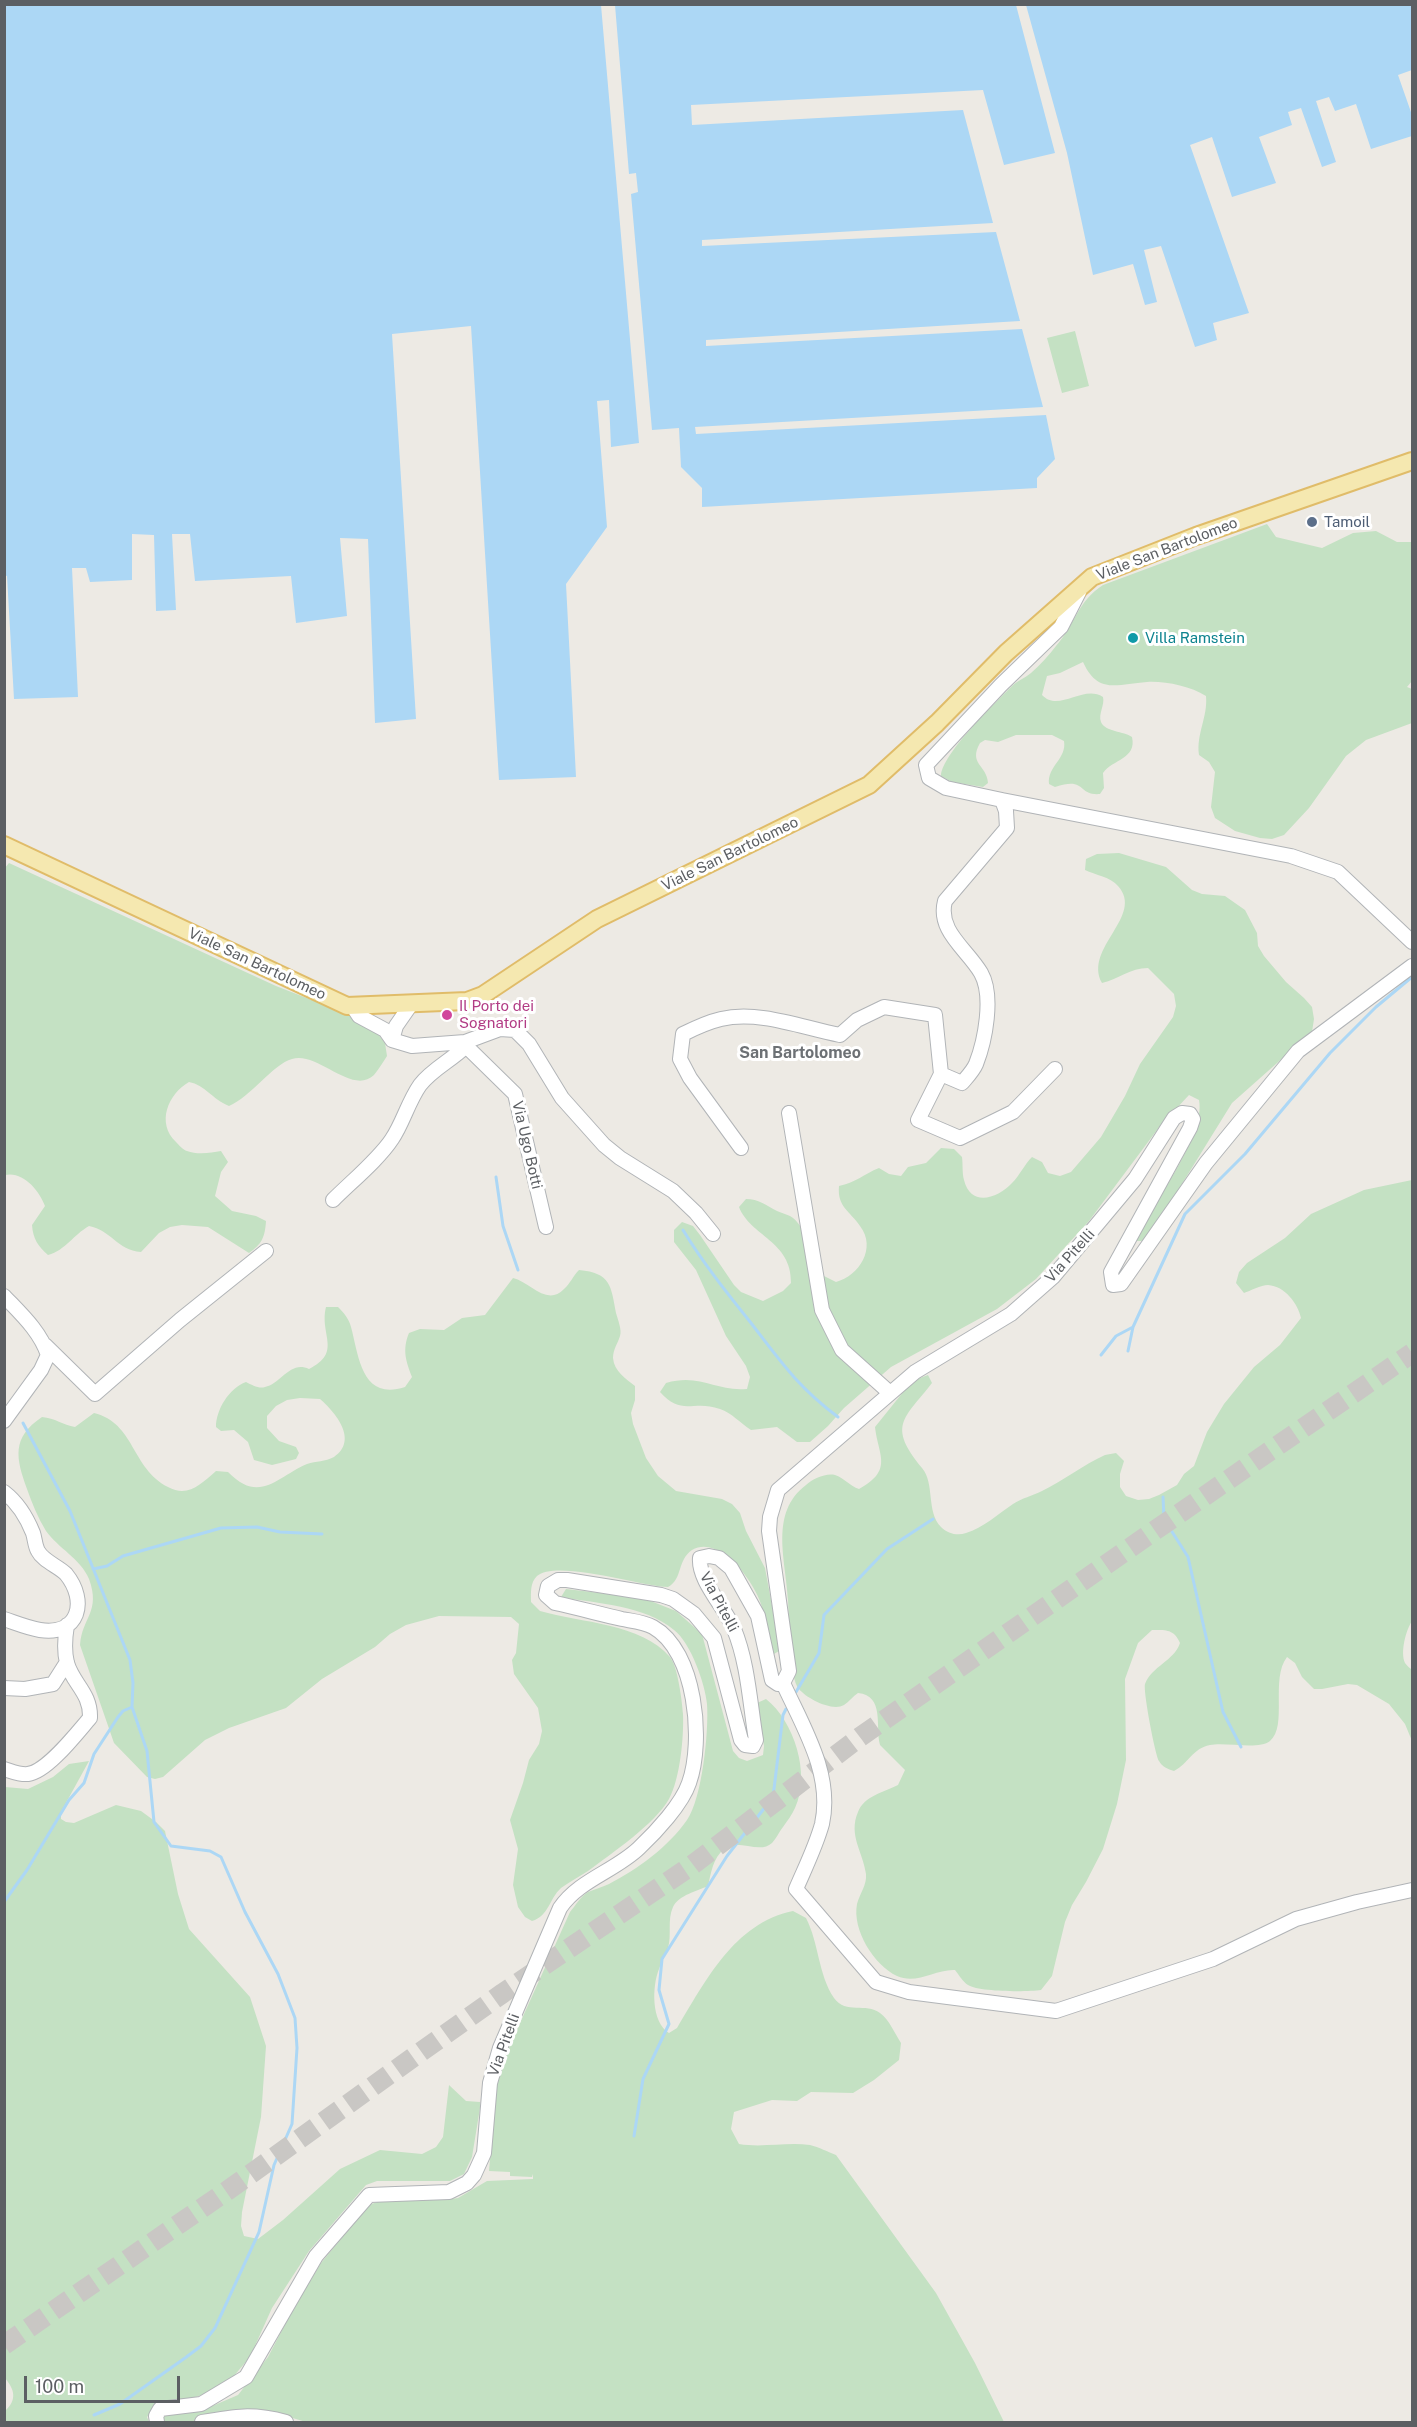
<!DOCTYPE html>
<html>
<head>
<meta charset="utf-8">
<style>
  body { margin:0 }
  #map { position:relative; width:1417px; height:2427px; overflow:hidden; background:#edeae4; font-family:"Public Sans",sans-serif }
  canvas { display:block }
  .frame { position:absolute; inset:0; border:6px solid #5c5f63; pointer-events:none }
  .scale { position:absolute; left:24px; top:2376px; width:156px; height:27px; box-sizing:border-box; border:3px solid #5c5f63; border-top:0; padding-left:8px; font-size:18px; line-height:21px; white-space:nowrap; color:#5c5f63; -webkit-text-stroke:4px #fff; paint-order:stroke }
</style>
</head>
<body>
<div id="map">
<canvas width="1417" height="2427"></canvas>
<div class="frame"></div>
<div class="scale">100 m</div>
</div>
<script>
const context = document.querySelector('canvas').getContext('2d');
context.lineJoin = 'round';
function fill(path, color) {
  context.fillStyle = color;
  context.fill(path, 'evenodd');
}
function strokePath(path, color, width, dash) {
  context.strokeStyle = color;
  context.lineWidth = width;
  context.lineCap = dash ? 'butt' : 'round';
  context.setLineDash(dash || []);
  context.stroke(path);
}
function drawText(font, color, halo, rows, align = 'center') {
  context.font = font + ' "Public Sans",sans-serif';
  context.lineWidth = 6;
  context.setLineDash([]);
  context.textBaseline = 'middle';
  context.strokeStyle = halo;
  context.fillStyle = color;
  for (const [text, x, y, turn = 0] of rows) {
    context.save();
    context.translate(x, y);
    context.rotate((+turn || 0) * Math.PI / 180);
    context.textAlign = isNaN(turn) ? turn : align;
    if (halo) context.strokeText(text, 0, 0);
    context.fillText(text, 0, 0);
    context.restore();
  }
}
fill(new Path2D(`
  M1075 331 1089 386 1062 393 1047 338Z
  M1267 524 1276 537 1322 548 1353 533 1376 531 1397 542H1412V681L1407 687 1412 689V723L1366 740 1346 756 1309 808 1284 835 1272 839 1260 838 1235 831 1215 818 1211 807 1215 772 1209 762 1199 755C1196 734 1208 717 1206 696 1190 686 1165 681 1147 682 1117 684 1098 695 1083 662L1060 673 1047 676 1042 695C1059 713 1083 684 1103 697 1105 705 1098 714 1101 722 1105 732 1124 731 1132 737 1137 759 1113 759 1103 773L1104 788 1100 794C1077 796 1087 776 1055 787L1049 784C1047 766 1067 759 1064 741L1052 735H1016L998 742 985 740 980 743C968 764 987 765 988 783L983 787 952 782 941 776C942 754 995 703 1012 686 1017 681 1025 678 1031 673 1040 665 1049 655 1056 646 1076 623 1077 602 1103 585Z
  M1119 853 1166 867 1192 890 1202 894 1225 896 1245 910 1257 933 1258 946 1264 956 1286 982 1304 998 1312 1007 1314 1019 1312 1032 1232 1103 1172 1200 1143 1241H1134C1151 1206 1206 1136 1199 1100L1189 1095 1160 1126 1089 1221 1036 1279 997 1309 891 1367 844 1408 828 1426 810 1442H797L777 1427 751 1430C740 1423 732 1413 720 1409 693 1399 682 1417 660 1392L666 1383C701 1373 716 1392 747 1389L750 1377 746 1366 726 1336 696 1270 674 1242V1230L682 1222 693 1226 700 1235 734 1285 741 1292 763 1301 783 1291 791 1283C792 1241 750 1236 739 1207L746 1199C759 1199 765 1205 777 1211 781 1213 786 1214 790 1216 807 1226 811 1255 816 1272L836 1282C859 1276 877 1248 860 1226 850 1211 837 1207 839 1186 855 1183 864 1174 879 1168L889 1174 901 1176 908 1167 926 1163 941 1148 954 1149 962 1157C963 1164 962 1173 964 1180 971 1208 998 1198 1012 1183 1020 1175 1024 1165 1032 1157L1042 1162 1048 1173 1060 1176 1071 1172 1101 1137 1125 1096 1140 1064 1173 1017 1176 1006 1174 994 1148 968C1130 968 1119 979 1102 983 1083 948 1145 916 1118 886 1111 877 1095 875 1085 870L1086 859 1097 854Z
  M9 863 276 986 345 1013 378 1034 385 1043 387 1056C383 1062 379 1069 374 1075 352 1096 318 1051 292 1059 273 1064 251 1097 229 1106 212 1099 205 1085 189 1082 168 1094 156 1123 176 1142 179 1145 183 1150 187 1151 197 1155 211 1153 221 1151L228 1162 221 1172 215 1196 232 1211 256 1216 266 1221C265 1237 262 1244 249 1253L208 1227 182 1225 170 1227 159 1233 141 1252C117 1250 111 1230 89 1226 73 1235 66 1250 48 1255 38 1246 33 1239 32 1225L45 1206C39 1190 23 1171 5 1175L4 869Z
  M1412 1180V1621C1406 1630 1400 1652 1405 1663 1407 1666 1410 1668 1412 1670V1741L1405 1724 1389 1704 1357 1685 1348 1684 1322 1689H1314L1302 1677 1295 1663 1287 1657C1270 1679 1288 1726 1270 1741 1259 1750 1226 1742 1210 1745 1193 1748 1188 1764 1174 1771 1168 1769 1162 1767 1159 1761 1155 1754 1143 1691 1145 1684 1152 1666 1174 1661 1180 1643 1174 1629 1166 1630 1152 1630L1138 1643 1125 1679 1126 1760 1117 1804 1103 1849 1086 1882 1072 1905 1065 1922 1052 1976 1041 1990C1027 1992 979 1992 968 1985 963 1982 959 1975 955 1970 935 1969 917 1985 897 1976 874 1965 852 1930 857 1904 860 1893 867 1885 866 1874 863 1852 848 1835 858 1812 864 1796 884 1792 898 1785L905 1770 880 1745C875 1726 885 1696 858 1693 853 1696 849 1702 844 1705 832 1712 806 1698 799 1689 789 1679 789 1616 788 1600 786 1560 769 1513 806 1485 813 1479 825 1473 835 1475 844 1478 850 1486 859 1489 894 1470 878 1455 875 1427L912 1381 928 1375 932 1383C904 1419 887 1425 922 1468 935 1483 926 1512 941 1527 948 1534 958 1536 966 1533 983 1528 998 1514 1013 1504 1022 1498 1032 1496 1042 1491 1064 1480 1083 1465 1105 1455L1116 1453 1124 1461 1120 1474V1487L1126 1496 1138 1500 1149 1499 1159 1495 1177 1485 1184 1474 1194 1466 1207 1432 1224 1404 1254 1367 1280 1345 1301 1318C1298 1304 1285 1286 1268 1285 1261 1285 1250 1291 1244 1293L1236 1283 1239 1272 1247 1263 1285 1238 1311 1214 1364 1190Z
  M579 1270C611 1273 611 1286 616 1313 618 1320 622 1330 620 1336 618 1343 613 1349 613 1358 614 1371 626 1379 635 1386V1400L631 1413 633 1424 646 1458 658 1476 676 1491 722 1499 732 1504 740 1513 746 1531 765 1568 779 1643V1651L774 1654C766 1639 766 1620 761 1604 754 1582 720 1534 692 1550 677 1560 683 1579 668 1587 641 1586 556 1559 537 1576 530 1583 531 1592 531 1602L540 1611C581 1623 641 1623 670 1657 678 1667 682 1701 683 1714 684 1737 680 1779 669 1799 656 1823 611 1854 588 1871 579 1877 569 1882 561 1888 549 1899 549 1916 532 1921L525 1917 518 1907 513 1885 518 1849 510 1820 523 1783 529 1760 539 1744 542 1731 538 1708 514 1674 512 1660 516 1653 519 1624 511 1617 439 1616 406 1625 390 1634 375 1647 322 1679 286 1708 229 1728 205 1740 163 1777 155 1779 147 1777 114 1743 80 1645C82 1617 101 1612 89 1579 81 1559 58 1548 46 1531 38 1518 32 1503 27 1489 16 1458 11 1438 42 1417 55 1418 63 1425 75 1427L94 1413C135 1423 131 1468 168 1487 188 1498 201 1484 216 1471L228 1472C260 1505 278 1476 307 1464 316 1461 325 1462 334 1457 359 1440 335 1412 320 1399L300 1398 287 1400 276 1406 267 1416V1428L279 1441 296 1447 299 1453 296 1459 272 1465 254 1460 248 1442 234 1430 221 1431 216 1427C216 1410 229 1388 246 1382 252 1385 259 1389 265 1387 281 1384 290 1360 309 1369 343 1352 319 1335 326 1307H338C344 1313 349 1319 351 1327 359 1356 361 1401 405 1387L412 1377C406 1361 402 1350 409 1333L420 1329 444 1330 462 1318 485 1315 513 1278C530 1282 547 1307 564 1289 570 1284 573 1276 579 1270Z
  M566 1589 643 1598 676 1611 702 1634 733 1751 739 1758 747 1761 763 1755 764 1746 757 1703 766 1699C794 1721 811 1774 795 1808 792 1815 787 1821 783 1827 779 1832 776 1839 772 1843 759 1855 737 1837 724 1849 713 1858 711 1873 708 1886 697 1891 679 1895 673 1907 667 1920 672 1935 668 1948 666 1955 661 1962 659 1969 652 1986 651 2022 669 2033L677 2028C705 1982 734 1923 793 1911L806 1918C819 1943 818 1974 834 1998 846 2015 866 2002 880 2013 889 2019 895 2034 901 2043L899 2060 874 2080 853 2093 811 2092 797 2101 772 2100 734 2112 731 2129 739 2144C762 2148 786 2142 810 2145 819 2147 828 2152 836 2155L936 2293 975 2363 1004 2422H306L276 2413 249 2409H238L201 2422H166L162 2420V2416L167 2414 203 2410 238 2395 268 2357 292 2311 321 2263 369 2205 385 2199H451L458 2198 487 2181 533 2179V2174L532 2177 510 2176V2172L489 2171 497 2074 570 1912C575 1906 581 1896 588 1892 595 1889 603 1887 609 1884 638 1869 668 1847 687 1820 702 1799 709 1731 707 1704 705 1684 691 1643 674 1630 644 1605 599 1604 561 1597Z
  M89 1761 61 1812V1819L66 1822 74 1823 116 1805 141 1811 156 1822 165 1831 178 1894 189 1929 250 1997 266 2046 261 2117 242 2212 241 2226 244 2236 258 2239 283 2220 340 2169 380 2150 422 2154 436 2147 443 2137 449 2085 466 2101 480 2102V2108L472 2157 464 2174 450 2181H377L366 2185 309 2251 272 2308 250 2357 233 2377 215 2391 185 2400 158 2405 147 2417 149 2422H5V2411C17 2400 15 2390 5 2378V1787L28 1789 53 1777 69 1764Z`), '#c4e1c3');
fill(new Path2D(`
  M5 4 601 5 639 443 611 447 609 400 597 401 607 527 566 584 576 777 499 780 471 326 392 334 416 719 375 723 368 539 340 538 347 616 296 623 291 576 195 581 190 534H172L176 610 156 611 154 535 132 534V580L90 582 86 568H72L78 697 14 699 7 576 4 575Z
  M615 5H1016L1055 153 1004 165 983 90 691 105 692 125 963 110 993 223 702 240V246L996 232 1020 321 706 340V346L1022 329 1043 407 695 427 696 434 1046 415 1055 459 1037 478V488L702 507V488L681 467 679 428 652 430 631 194 638 192 636 173 629 174Z
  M1026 5H1412V70L1398 75 1412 115V136L1371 149 1356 104 1335 111 1329 97 1316 101 1336 162 1322 167 1301 108 1288 112 1292 125 1259 137 1276 183 1232 197 1212 137 1190 145 1249 313 1213 323 1217 340 1195 347 1161 246 1144 250 1157 302 1145 305 1133 264 1093 275 1067 153Z`), '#acd7f5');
strokePath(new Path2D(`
  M496 1177 503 1226 518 1270
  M683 1230C703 1263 727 1293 751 1323 781 1362 798 1387 838 1417
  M1128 1351 1133 1327 1185 1214 1245 1154 1330 1053 1376 1007 1412 977
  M1101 1355 1116 1336 1133 1327
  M23 1423 70 1511 130 1660 133 1683 132 1707 147 1751 154 1822 171 1846 210 1851 221 1857 245 1912 278 1974 295 2018 297 2048 292 2124 274 2165 259 2232 215 2328 201 2346 185 2358 120 2404 94 2415
  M1163 1497 1164 1519 1188 1557 1223 1712 1241 1747
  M93 1569 107 1566 123 1556 221 1528 257 1527 280 1532 322 1534
  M796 1692 819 1653 824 1615 887 1549 933 1519
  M4 1902 27 1870 69 1800 84 1783 94 1754 118 1717 123 1711 132 1707
  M634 2136 643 2079 669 2024 659 1990 662 1959 727 1856 773 1797 783 1715 786 1709`), '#acd7f5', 3);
strokePath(new Path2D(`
  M4 2345 231 2188 503 1993 691 1866 860 1737 1154 1531 1412 1353`), '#c9c7c4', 20, [20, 10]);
const minor = new Path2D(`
  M1002 800 1291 856 1338 872 1412 942
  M353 1007 359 1016 385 1030 392 1040 412 1046 465 1042 500 1029 515 1030 529 1044 562 1098 604 1145 620 1158 673 1191 696 1213 713 1234
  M392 1040 396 1026 412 1003
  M466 1046 515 1094 546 1227
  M941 1074 918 1120 960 1138 1013 1112 1055 1069
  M789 1113 822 1310 842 1350 890 1393
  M741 1148 690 1078 680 1059 683 1034C695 1028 708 1022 721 1019 759 1010 803 1028 840 1035L857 1020 884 1007 935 1015 941 1074 962 1083C967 1077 973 1071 976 1064 985 1041 994 996 981 973 967 949 937 931 945 901L1007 828 1006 811 1002 800 946 788 929 778 926 765 1001 685 1061 627 1079 592
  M333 1200C351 1182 379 1159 392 1139 403 1123 408 1102 420 1085 432 1069 452 1060 466 1046L465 1042
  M4 1296C21 1314 40 1331 48 1355L41 1370 4 1421
  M45 1345 95 1394 180 1320 266 1251
  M4 1492C17 1502 27 1518 33 1533 35 1539 35 1546 38 1551 43 1561 58 1566 66 1574 88 1601 79 1636 40 1630 28 1628 16 1623 4 1619
  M783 1683C803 1727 833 1774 822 1824 816 1846 805 1868 796 1889L876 1982 909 1992 1056 2011 1213 1959 1296 1919 1357 1902 1412 1890
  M4 1688 25 1689 53 1684 67 1662
  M4 1769C11 1771 20 1775 28 1774 47 1772 77 1733 90 1718 91 1693 73 1684 67 1663 64 1651 65 1637 67 1625
  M157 2422 156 2416 160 2409 201 2404 246 2377 316 2256 369 2195 449 2192 467 2183 474 2175 484 2153 490 2083 500 2048 560 1908C579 1880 615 1871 639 1848 656 1832 682 1804 689 1783 704 1741 696 1651 653 1627 644 1622 632 1621 622 1619 600 1614 578 1608 555 1603L546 1595 548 1586 558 1580H567L661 1595 673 1599 694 1614 714 1638 741 1740 745 1745 753 1746 756 1740C750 1704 748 1663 734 1629 725 1607 698 1581 700 1558L709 1556 719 1558 731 1568 758 1616 772 1680 778 1684 783 1683 789 1671 769 1531 770 1517 778 1490 915 1372 1011 1314 1053 1277 1135 1179 1174 1118 1182 1113 1190 1114 1193 1119 1190 1128 1111 1272 1113 1285 1121 1284 1206 1163 1298 1051 1412 966
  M202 2422C235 2416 253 2413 286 2422`);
const major = new Path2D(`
  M4 845 347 1006 467 1001 483 995 597 919 869 785 937 723 1006 653 1092 577 1196 536 1412 461`);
strokePath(minor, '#b1b4b7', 16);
strokePath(major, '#e0bc69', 20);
strokePath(minor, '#fff', 14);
strokePath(major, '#f5e8b0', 16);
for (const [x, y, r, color] of [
  [1312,522,6,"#5c6f8a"],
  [1133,638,6,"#0f9aa8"],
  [447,1015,6,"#d1479c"]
]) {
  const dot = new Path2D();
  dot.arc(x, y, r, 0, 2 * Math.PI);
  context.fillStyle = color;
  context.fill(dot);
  strokePath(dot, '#fff', 2);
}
drawText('15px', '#4e5e75', '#fff', [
  ["Tamoil",1324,522]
], 'left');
drawText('15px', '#5c5f63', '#fff', [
  ["Viale San Bartolomeo",1167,549,-21],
  ["Viale San Bartolomeo",730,854,-26],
  ["Viale San Bartolomeo",257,964,25],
  ["Via Ugo Botti",527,1145,77],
  ["Via Pitelli",1070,1256,-48],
  ["Via Pitelli",719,1602,62],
  ["Via Pitelli",504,2045,-70]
]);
drawText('15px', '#0d838f', '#fff', [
  ["Villa Ramstein",1145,638]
], 'left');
drawText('15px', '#b23c85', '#fff', [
  ["Il Porto dei",459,1006],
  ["Sognatori",459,1023]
], 'left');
drawText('bold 16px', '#6d7175', '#fff', [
  ["San Bartolomeo",800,1053]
]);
</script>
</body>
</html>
